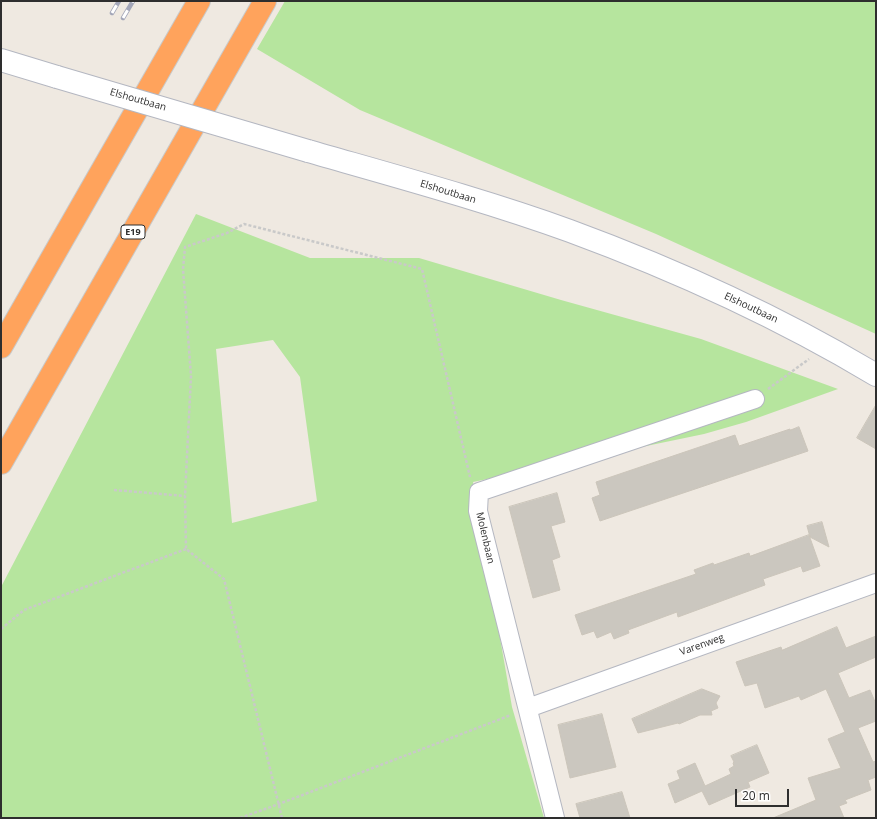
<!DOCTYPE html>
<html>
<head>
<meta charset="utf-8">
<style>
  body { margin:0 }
  #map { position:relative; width:877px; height:819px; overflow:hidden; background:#efe9e1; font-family:"Open Sans",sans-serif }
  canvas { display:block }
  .frame { position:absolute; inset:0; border:2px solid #2e2e2e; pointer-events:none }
  .scale { position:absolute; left:735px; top:789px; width:54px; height:18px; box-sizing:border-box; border:2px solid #2e2e2e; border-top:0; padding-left:5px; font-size:12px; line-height:14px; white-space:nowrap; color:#2e2e2e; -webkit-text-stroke:3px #fff; paint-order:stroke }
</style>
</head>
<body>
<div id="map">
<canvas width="877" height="819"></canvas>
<div class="frame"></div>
<div class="scale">20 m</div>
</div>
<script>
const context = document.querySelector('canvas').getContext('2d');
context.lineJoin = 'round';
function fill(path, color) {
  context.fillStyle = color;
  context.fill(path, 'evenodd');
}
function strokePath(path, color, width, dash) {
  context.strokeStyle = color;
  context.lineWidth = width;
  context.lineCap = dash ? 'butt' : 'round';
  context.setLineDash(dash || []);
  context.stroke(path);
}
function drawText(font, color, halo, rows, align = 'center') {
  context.font = font + ' "Open Sans",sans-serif';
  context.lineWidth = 3;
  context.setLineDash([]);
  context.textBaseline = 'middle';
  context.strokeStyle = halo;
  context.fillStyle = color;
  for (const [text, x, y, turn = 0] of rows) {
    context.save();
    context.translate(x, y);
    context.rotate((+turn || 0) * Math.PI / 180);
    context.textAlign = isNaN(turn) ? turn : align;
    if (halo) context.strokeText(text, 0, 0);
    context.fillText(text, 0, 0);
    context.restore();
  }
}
fill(new Path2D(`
  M285 1H876V334L656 234 360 110 257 49Z
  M196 214 310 258H419L561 300 701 339 838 389 746 422 704 434 473 482 512 707 544 818H1V587ZM273 340 300 377 317 501 232 523 216 349Z`), '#b6e59e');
const building = new Path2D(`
  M876 405V449L857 438Z
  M799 427 808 451 600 521 592 498 600 495 596 482 735 435 739 446 790 429V430Z
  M557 493 565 522 551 526 560 557 552 560 560 590 533 598 509 507Z
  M822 522 829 547 810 537 807 526Z
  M809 535 820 566 803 572 801 566 763 579 765 585 678 617 677 612 628 630 629 633 614 639 611 632 597 638 594 631 582 635 575 615 696 574 694 570 713 563 714 565 749 553 750 556Z
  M837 627 846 648 876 636V657L838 673 849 698 870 690 876 704V721L858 728 873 762 876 761V777L868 780 871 790 845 800 847 803 839 806 844 818H773L816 800 808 778 841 768 828 739 845 732 826 689 801 700 799 696 765 708 757 683 745 686 736 662 781 647 782 650Z
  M702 689 720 696 716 703 718 708 711 711 712 715H700L679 724 678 723 638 733 632 719Z
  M602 714 616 767 570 778 558 725Z
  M757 745 769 773 748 782 750 787 709 805 702 791 675 803 668 784 680 779 677 771 695 763 705 786 731 774 729 769 734 766 733 763 734 762 731 756Z
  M622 792 630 818H580L576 804Z`);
fill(building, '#cbc7bf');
strokePath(building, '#cbc5ba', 1);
const street = new Path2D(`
  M528 708 876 583
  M555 818 478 511 479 492 755 399`);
const secondary = new Path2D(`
  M1 60 57 77
  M308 151C395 176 484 200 570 231 676 270 779 317 876 375`);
const highway = new Path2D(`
  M1 347 199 1
  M1 463C90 309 176 154 265 1`);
strokePath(street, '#b4b7c1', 20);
strokePath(secondary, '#b4b7c1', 24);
strokePath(highway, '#c9c9c9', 24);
strokePath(new Path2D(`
  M768 389 809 359
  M114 490 185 496
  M1 629 24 610 186 549
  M240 818 279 804 511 715
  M282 818 224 579 186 549 185 496 191 376 183 269 185 247 227 233 244 224 422 269 470 477`), '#c9c9c9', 2.5, [3, 2]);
strokePath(street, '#fff', 18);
strokePath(secondary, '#fff', 22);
strokePath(highway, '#ffa35c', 22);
const rail = new Path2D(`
  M112 13 119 1
  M123 18 133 1`);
strokePath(rail, '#a3a6b8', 4.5);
strokePath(rail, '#fff', 3, [9]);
const secondaryBridge = new Path2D(`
  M57 77 308 151`);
strokePath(secondaryBridge, '#b4b7c1', 24, []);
strokePath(secondaryBridge, '#fff', 22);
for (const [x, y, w] of [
  [133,232,24]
]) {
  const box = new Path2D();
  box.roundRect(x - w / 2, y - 7, w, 14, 3);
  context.fillStyle = '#fff';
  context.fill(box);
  strokePath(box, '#2e2e2e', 1);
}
drawText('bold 9px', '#2e2e2e', null, [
  ["E19",133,232]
]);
drawText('10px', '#2e2e2e', '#fff', [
  ["Elshoutbaan",138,100,16],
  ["Elshoutbaan",448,192,17],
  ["Elshoutbaan",751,308,25],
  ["Molenbaan",485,538,77],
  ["Varenweg",702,645,-20]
]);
</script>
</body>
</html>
